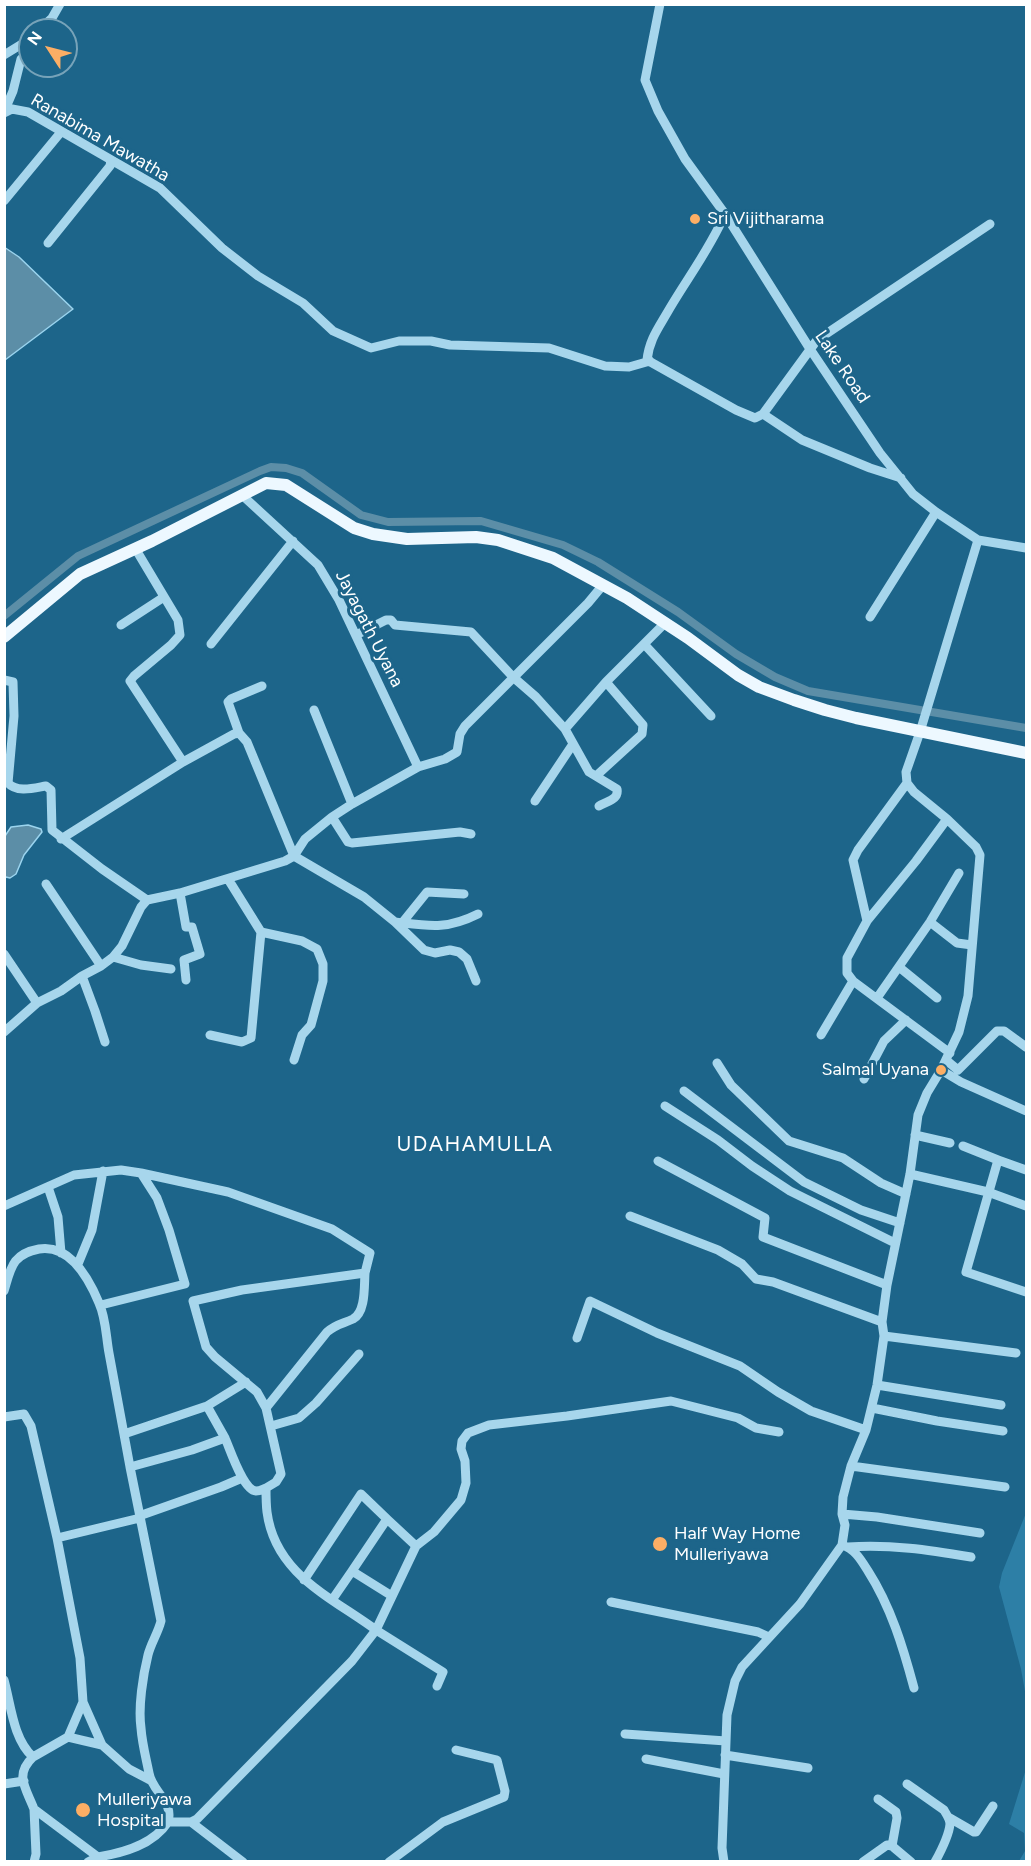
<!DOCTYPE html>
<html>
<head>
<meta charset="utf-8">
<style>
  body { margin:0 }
  #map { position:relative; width:1031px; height:1866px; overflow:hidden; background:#1d658a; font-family:Figtree,sans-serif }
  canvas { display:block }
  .frame { position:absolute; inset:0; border:6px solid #fff; pointer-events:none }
  .north { position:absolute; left:18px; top:18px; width:60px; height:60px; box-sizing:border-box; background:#1d658a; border:2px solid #77a3b9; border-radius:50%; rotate:306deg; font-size:16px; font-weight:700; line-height:24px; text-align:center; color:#fff }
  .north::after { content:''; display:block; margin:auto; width:21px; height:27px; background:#fcae65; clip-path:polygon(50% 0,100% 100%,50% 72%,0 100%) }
</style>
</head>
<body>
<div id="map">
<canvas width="1031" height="1866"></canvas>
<div class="frame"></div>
<div class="north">N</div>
</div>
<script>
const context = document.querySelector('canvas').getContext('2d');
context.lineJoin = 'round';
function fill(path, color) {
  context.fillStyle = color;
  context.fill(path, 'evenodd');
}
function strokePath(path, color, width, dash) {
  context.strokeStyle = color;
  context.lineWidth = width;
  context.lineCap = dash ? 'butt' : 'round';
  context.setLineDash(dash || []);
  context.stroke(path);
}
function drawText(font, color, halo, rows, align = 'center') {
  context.font = font + ' Figtree,sans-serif';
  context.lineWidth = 6;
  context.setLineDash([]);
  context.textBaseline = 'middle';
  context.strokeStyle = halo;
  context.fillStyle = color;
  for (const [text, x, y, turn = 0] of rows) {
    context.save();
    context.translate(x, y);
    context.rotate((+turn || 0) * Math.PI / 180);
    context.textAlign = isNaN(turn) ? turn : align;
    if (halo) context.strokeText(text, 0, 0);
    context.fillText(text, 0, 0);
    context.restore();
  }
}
fill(new Path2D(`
  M1026 1513V1697L1021 1669 999 1587 1002 1573Z
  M1026 1769V1861H1019L1025 1851 1024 1833 1009 1824Z`), '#2d7fa6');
const water = new Path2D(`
  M4 247 19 257 73 309 5 360Z
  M28 825 41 829 42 832 24 855 16 874 10 878 6 877 5 879V836L11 827Z`);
fill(water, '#5c8ea7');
strokePath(water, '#9bd4ee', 1.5);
strokePath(new Path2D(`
  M4 616 78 556 260 471 271 467 286 468 302 473 361 515 388 522 481 521 563 545 598 562 678 612 736 654 775 677 808 691 1026 728`), '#5c8ea7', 8);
strokePath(new Path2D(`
  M660 4 645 80 658 111 685 159 725 214 810 349 880 453 913 494 936 512 978 540 1026 548
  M39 30 52 18 60 4
  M4 55 30 39
  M4 112 13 91 21 59 30 51
  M4 113 12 109 28 112 160 188 222 248 258 276 303 303 333 331 371 348 399 341H431L450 345 549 348 605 366 629 367 650 361
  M4 201 61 132
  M725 214C710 249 686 280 667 313 657 330 649 341 647 360L736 410 755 418 763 414
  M48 243 110 166 111 160
  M901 478 870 468 802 440 763 414 817 340 990 224
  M243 496 318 565 339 600 418 767
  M135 548 178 620 180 635 171 645 134 676 130 681 183 762
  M870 617 936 512
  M121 625 164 597
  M356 635 386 620H391L395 625 471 632 513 677 536 697 565 729 606 682 665 623
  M211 644 293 541
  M644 644 711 716
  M4 680 13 682 14 716 8 783C17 793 34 788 46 786L51 790 52 830 102 869 147 900
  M314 710 352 804
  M565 729 589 772 617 789C619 800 607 801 599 806
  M239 733 228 702 231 699 262 686
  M596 776 642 734 643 725 606 682
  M907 783 858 850 853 860 867 921 847 958V973L853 981 950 1053
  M535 801 573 744
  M332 817 348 842 352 843 460 832 471 834
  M61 839 183 762 234 734 239 733 247 742 294 856 364 897 395 922 424 950 435 953 450 950 459 952 467 959 476 981
  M46 884 101 966
  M180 893 186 927H192L200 954 184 960 186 980
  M867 921 916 861 947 819
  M395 922C429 926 446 930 478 914
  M930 922 957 943 972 945
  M402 923 427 892 464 894
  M261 932 302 941 317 949 323 964V981L311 1025 302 1035 294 1060
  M4 954 37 1003
  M113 957 141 965 171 969
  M899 967 937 998
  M82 976 95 1011 105 1042
  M877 998 930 922 959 873
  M4 1032 37 1003 61 991 82 976 101 966 113 957 122 946 141 907 147 900 180 893 285 861 294 856 305 839 332 817 352 804 418 767 445 759 457 752 460 734 465 726 588 603 603 585
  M210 1035 242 1042 251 1038 261 932 228 879
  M821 1035 853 981
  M946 1060 958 1070 997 1031H1004L1026 1047
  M717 1063 731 1085 789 1141 843 1158 881 1183 906 1194
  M941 1070 961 1082 1026 1111
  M864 1079 884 1041 906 1020
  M684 1091 804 1182 861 1210 900 1223
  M665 1106 718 1140 752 1166 790 1191 895 1243
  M915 1135 950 1143
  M963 1146 998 1160
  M658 1161 765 1218 763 1237 887 1285
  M1026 1170 998 1160 966 1272 1026 1292
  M141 1173 228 1192 332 1229 370 1253 365 1273 242 1290 193 1301 206 1347 215 1357 257 1392 266 1408 281 1474 276 1482 266 1488C266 1496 266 1504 267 1512 275 1574 331 1597 376 1630L416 1546 387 1519 352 1571 392 1596
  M910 1174 988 1192 1026 1206
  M48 1187 58 1217 61 1253
  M4 1206 74 1175 121 1170 141 1173 157 1198 169 1230 185 1284 101 1305
  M630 1216 718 1250 742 1264 756 1279 773 1282 882 1322
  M78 1264 92 1230 103 1171
  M4 1291C11 1268 12 1254 39 1249 70 1244 89 1279 99 1303 106 1318 106 1337 109 1353 116 1391 123 1429 130 1467
  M884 1336 1016 1353
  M577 1338 590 1301 657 1333 740 1366 778 1392 811 1411 866 1430
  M877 1385 1001 1405
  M207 1406 225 1438
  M266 1408 327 1332C336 1324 342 1324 353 1319 366 1312 364 1286 365 1273
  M872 1408 937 1421 1003 1431
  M4 1417 24 1414 31 1426 57 1538 80 1658 83 1702 68 1737 33 1757C13 1739 11 1705 4 1680
  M271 1426 299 1418 316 1403 359 1354
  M124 1434 207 1406 246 1382
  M851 1466 1005 1487
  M842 1514 877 1517 980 1533
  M139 1516 221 1487 242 1478
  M57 1538 140 1518
  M842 1545C855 1549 861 1560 868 1571 891 1607 903 1647 914 1688
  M416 1546 434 1532 461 1500 466 1483 465 1461 461 1449 462 1441 468 1433 489 1425 567 1416 671 1401 738 1418 756 1428 779 1432
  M848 1547C890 1544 929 1550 971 1557
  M304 1580 361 1494 387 1519
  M332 1600 352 1571
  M611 1602 758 1632 769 1637
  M83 1702 102 1745 129 1769 150 1780
  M625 1734 726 1741
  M68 1737 102 1745
  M725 1755 808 1768
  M33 1757C14 1775 26 1788 34 1809
  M646 1759 724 1774
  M4 1784 24 1781
  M907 1784 944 1810C946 1814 950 1819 950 1824 949 1836 941 1851 935 1862
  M878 1799 896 1812 897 1818 892 1846
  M948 1817 974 1832H976L993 1806
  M168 1822C174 1801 152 1792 149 1773 146 1758 142 1743 141 1728 138 1707 143 1675 148 1655 151 1643 158 1633 161 1621L130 1467 192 1450 225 1438C230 1449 243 1490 256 1491 260 1491 263 1489 266 1488
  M191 1822 197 1819 352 1661 376 1630 443 1672 437 1686
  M98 1857C123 1853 153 1845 168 1822H191L243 1862
  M34 1862 36 1854 34 1809 98 1857 88 1862
  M389 1862 443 1822 504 1797 505 1791 497 1760 456 1750
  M724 1862 722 1848 727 1715 735 1681 742 1667 800 1604 842 1545 845 1525 842 1514 843 1497 851 1466 866 1430 877 1385 884 1336 882 1322 887 1285 910 1174 918 1115 927 1093 941 1070 959 1032 968 996 980 855 976 847 947 819 914 792 907 783 906 772 920 732 978 540
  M863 1862 887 1845 892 1846 911 1862`), '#a7d6ec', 9);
strokePath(new Path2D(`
  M4 637 80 574 152 541 266 483 286 485 354 528 373 534 407 539 476 537 498 540 553 558 627 598 688 638 738 675 759 687 794 700 825 710 856 718 1026 753`), '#edf8ff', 12);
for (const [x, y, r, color] of [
  [695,219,6,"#fcae65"],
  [941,1070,6,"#fcae65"],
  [660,1544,8,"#fcae65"],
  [83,1810,8,"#fcae65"]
]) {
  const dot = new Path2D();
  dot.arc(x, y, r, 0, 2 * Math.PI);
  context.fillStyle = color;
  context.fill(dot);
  strokePath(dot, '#1d658a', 2);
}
drawText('18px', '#fff', '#1d658a', [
  ["Ranabima Mawatha",100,138,30],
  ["Lake Road",842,367,56],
  ["Jayagath Uyana",369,629,63]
]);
drawText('18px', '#fff', '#1d658a', [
  ["Sri Vijitharama",707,219],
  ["Salmal Uyana",929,1070,"right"],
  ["Half Way Home",674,1534],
  ["Mulleriyawa",674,1555],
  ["Mulleriyawa",97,1800],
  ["Hospital",97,1821]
], 'left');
context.letterSpacing = '1.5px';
drawText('21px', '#fff', '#1d658a', [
  ["UDAHAMULLA",475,1145]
]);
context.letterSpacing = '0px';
</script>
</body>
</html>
